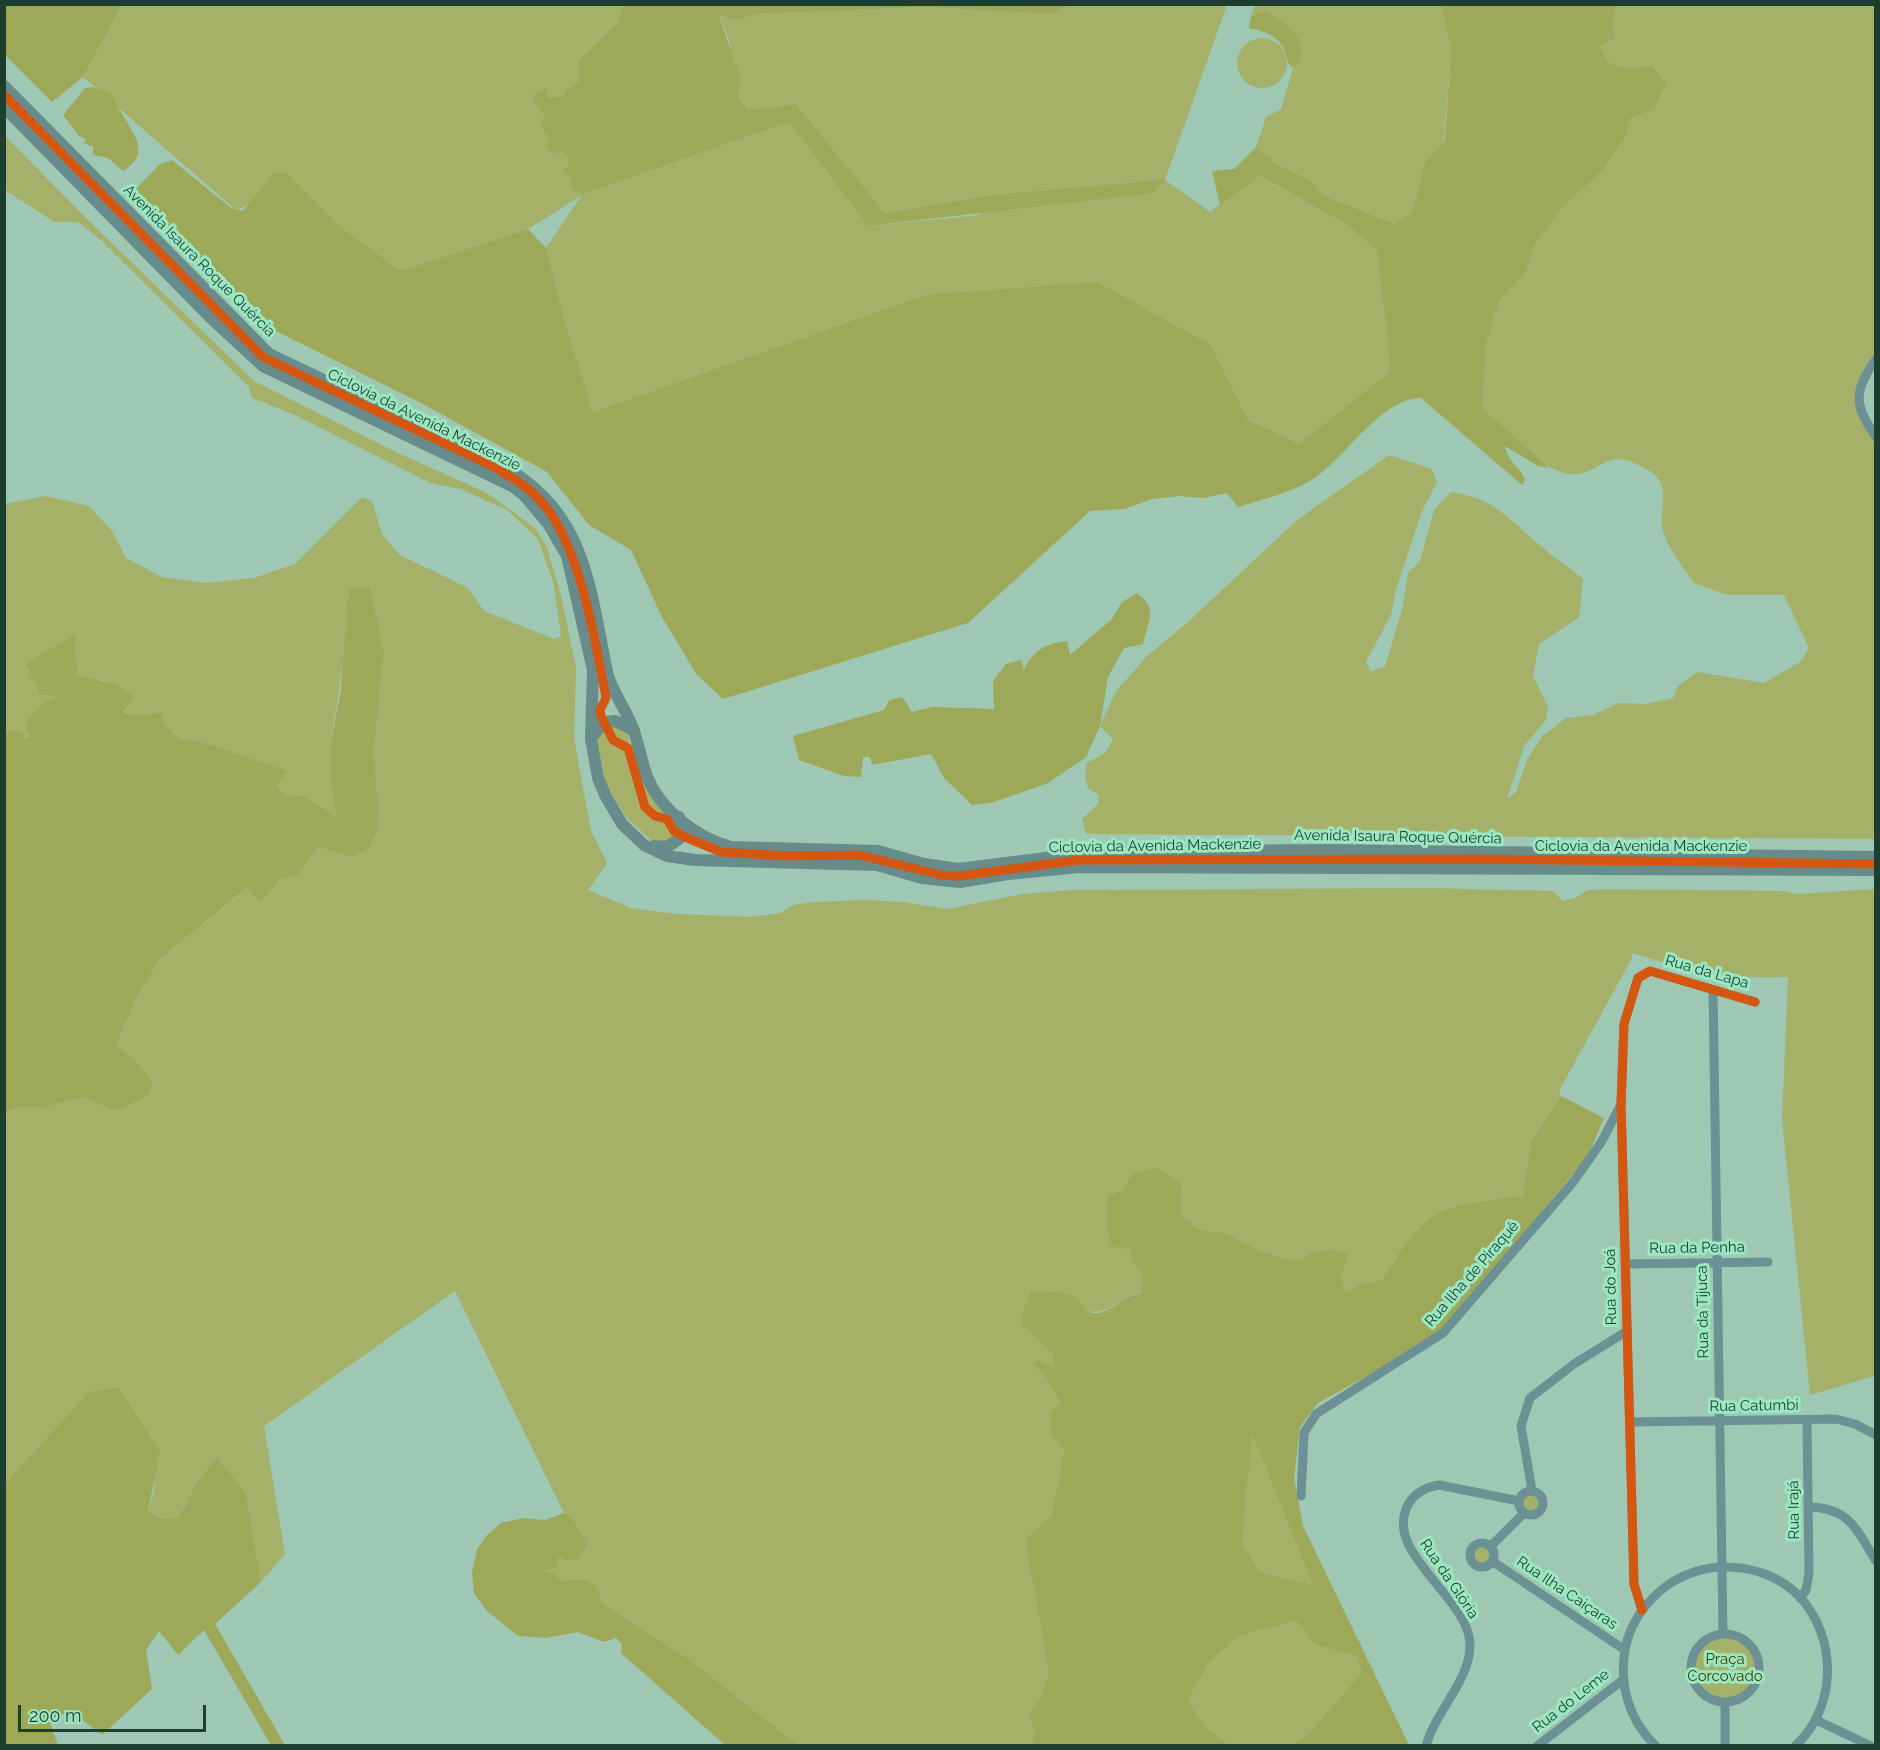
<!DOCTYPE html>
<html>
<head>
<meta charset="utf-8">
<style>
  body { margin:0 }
  #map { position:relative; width:1880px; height:1750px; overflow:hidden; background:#9ec8b4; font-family:Raleway,sans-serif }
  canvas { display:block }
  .frame { position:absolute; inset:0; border:6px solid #1e3e2f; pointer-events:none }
  .scale { position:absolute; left:18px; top:1705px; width:188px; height:27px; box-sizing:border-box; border:3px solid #1e3e2f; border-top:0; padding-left:8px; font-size:18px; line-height:21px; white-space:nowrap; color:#1e3e2f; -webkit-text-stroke:4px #9ae7c1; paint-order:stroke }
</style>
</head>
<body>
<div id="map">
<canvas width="1880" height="1750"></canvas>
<div class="frame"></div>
<div class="scale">200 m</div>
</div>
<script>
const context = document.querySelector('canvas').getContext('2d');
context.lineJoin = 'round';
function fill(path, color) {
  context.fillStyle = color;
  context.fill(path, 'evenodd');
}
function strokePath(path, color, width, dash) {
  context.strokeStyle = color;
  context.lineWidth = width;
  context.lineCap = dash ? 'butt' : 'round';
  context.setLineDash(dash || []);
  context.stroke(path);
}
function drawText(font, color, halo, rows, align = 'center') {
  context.font = font + ' Raleway,sans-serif';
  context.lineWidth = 6;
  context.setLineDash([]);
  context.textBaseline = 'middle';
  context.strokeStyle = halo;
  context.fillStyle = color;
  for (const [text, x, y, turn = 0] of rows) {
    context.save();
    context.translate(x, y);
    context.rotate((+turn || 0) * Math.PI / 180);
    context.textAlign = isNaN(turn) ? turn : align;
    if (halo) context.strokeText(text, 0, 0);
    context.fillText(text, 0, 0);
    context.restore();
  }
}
fill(new Path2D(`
  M122 5H625L616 24 579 60V81L567 89 563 96 547 98V88C542 131 539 126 569 158L568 166 573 190 584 194 789 122 868 226 980 215 984 196 885 213 796 104 748 112 737 95 729 40 719 14 736 20 758 14 925 7 1053 14 1070 5H1227L1165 180 1210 212 1259 176 1349 226 1377 251 1391 371 1299 444 1248 420 1211 345 925 295 593 412 565 323 546 248 582 195 528 229 400 271 251 204 236 210 83 77Z
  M1255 5H1441L1451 48 1444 142 1425 162 1413 211 1395 224 1325 196 1310 180 1277 164 1256 147 1266 117 1281 109 1293 68 1297 66 1266 11 1251 16Z
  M1617 5H1875L1876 359 1859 391 1876 438 1875 839 1086 834 1082 819 1098 804 1099 795 1088 789 1085 777 1087 763 1106 752 1113 739 1100 726 1117 690 1148 655 1187 623 1297 520 1389 455 1432 469 1437 482 1422 511 1396 590 1391 615 1366 662 1371 671 1385 667 1403 606 1408 573 1420 561 1434 510 1451 492C1497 499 1508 519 1542 547 1555 559 1570 568 1583 579L1579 617 1539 644 1533 676 1548 707 1546 720 1524 746 1507 799 1516 792 1527 760 1542 736 1566 718 1593 715 1619 703 1646 704 1673 698 1678 686 1697 672 1764 683 1800 662 1809 648 1784 595H1727L1694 583C1683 567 1666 546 1662 527 1659 511 1671 490 1654 474 1650 470 1643 468 1638 465 1606 447 1598 477 1569 474 1540 470 1505 428 1482 408L1487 341 1500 299 1526 272 1534 246 1563 207 1602 171 1629 119 1653 110 1651 65 1628 69 1608 62 1600 47 1616 37 1613 18Z
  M1237 63a25 25 0 1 1 50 0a25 25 0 1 1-50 0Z
  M4 135 90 222 254 381 398 453 487 493 535 528 547 547 562 600 576 668 574 738 591 831 607 863 588 890 631 908 676 914 751 917 781 913 793 905 813 902 866 900 903 902 947 909 1022 894 1073 890 1426 888 1553 891 1563 901 1575 898 1588 890 1609 889 1781 891 1798 894 1875 889V1376L1810 1395 1782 1119 1788 977C1726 979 1691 971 1632 953V958L1559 1091 1561 1096 1531 1139 1523 1196 1484 1200 1396 1257 1382 1280 1364 1283 1344 1292 1341 1278 1348 1254 1335 1249 1313 1252 1302 1259 1293 1261 1261 1251 1227 1233 1200 1230 1182 1216 1179 1184 1132 1175 1106 1228 1112 1245 1130 1250 1132 1263 1143 1273 1142 1293C1119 1294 1108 1320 1083 1309L1022 1324 1054 1355V1367L1045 1376 1061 1403 1051 1437 1064 1449 1052 1514 1025 1539 1049 1672 1040 1698 1029 1714 1034 1732 1032 1745H798L689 1659 602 1603 582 1579 560 1581 544 1570 558 1556 572 1518 564 1513 455 1291 264 1426 285 1554 261 1582 246 1493 217 1459C199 1476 192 1499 176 1518L162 1519 148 1511 155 1487 89 1392 5 1483V1113L20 1106 42 1108 83 1097 114 1111 139 1064 117 1046 135 1000 160 959 248 888 261 903 279 880 298 875 318 847 352 857 369 848 377 832 378 807 374 748 384 655 346 645 330 748 331 781 337 817 305 796 285 795 277 786 286 771 206 743 180 739 164 723 161 712 138 715 123 711 134 695 102 680 77 677 75 635 59 696 25 738 18 731H5V504L46 496 89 506 112 531 126 558 162 577 205 583 254 578 295 564 362 497 372 501 382 534 400 555 468 588 484 611 554 639 561 636 554 585 538 539 507 510 460 489 430 483 295 415 252 398 249 387 101 240 78 222H54L5 190Z
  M609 720 627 732 637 773 678 825 671 843 653 842 626 817 605 784 596 732Z
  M1252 1432 1315 1587 1260 1572 1242 1543Z
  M1522 1503a9 9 0 1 1 18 0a9 9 0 1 1-18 0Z
  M1472 1554a9 9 0 1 1 18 0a9 9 0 1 1-18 0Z
  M1298 1621 1316 1645 1357 1656 1362 1674 1310 1732 1294 1745H1229L1204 1726 1188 1700 1209 1662 1239 1636Z
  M1694 1667a31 31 0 1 1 62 0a31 31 0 1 1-62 0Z`), '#a5b068');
fill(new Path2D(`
  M7 4H122V5L83 77 52 102 5 55 4 6Z
  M625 4 1070 5 1053 14 925 7 758 14 736 20 719 15 741 81 737 95 748 111 796 104 885 213 984 196 1164 180 1153 193 868 226 789 122 584 194 573 190 570 178 563 169 568 166 569 158 563 152 553 153 544 146 550 139 542 128 544 114C537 108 532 102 535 93L547 88V98L563 96 567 89 579 81V60L616 24Z
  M1441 5H1617L1613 18 1616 37 1600 47 1608 62 1628 69 1651 65 1666 84 1653 110 1629 119 1627 134 1602 171 1563 207 1534 246 1526 272 1500 299 1487 341 1482 408 1549 468 1538 466 1505 446C1509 465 1520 466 1525 480L1522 485 1421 398C1382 398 1347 455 1316 477 1295 492 1263 499 1238 507L1227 493 1204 498 1179 496 1153 499 1124 509 1090 511 968 623 723 699 697 675 662 617 631 550 589 525 547 472 425 405 272 329 139 198 136 189 160 164 172 160 231 208 243 211 275 173H287L338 225 400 271 528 229 546 248 565 323 593 412 925 295 1097 282 1211 345 1248 420 1299 444 1391 371 1377 251 1349 226 1260 176 1220 205 1212 171 1234 169 1256 147 1277 164 1310 180 1325 196 1395 224 1413 211 1425 162 1445 141 1451 48Z
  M1266 11C1286 23 1312 40 1297 66L1293 68C1286 63 1288 58 1285 51 1278 35 1264 31 1249 28L1251 16Z
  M93 87 110 93C115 100 117 107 122 114 135 136 151 154 123 171L108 158 93 155V147L84 143 86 139 79 136 63 115 85 88Z
  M370 587 384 655 374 748 378 807 377 832 369 848 352 857 318 847 298 875 279 880 261 903 247 888 160 959 135 1000 117 1045 139 1064 153 1084 147 1096 114 1111 83 1097 42 1108 20 1106 5 1113V731H18L26 738 29 736 25 722 43 704 58 696 40 694 26 664 75 634 77 676C99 680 116 682 134 696L123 712 138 715 161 712 164 723 180 739 206 743 287 771 277 786 285 795 305 796 337 817 331 781 330 748 341 689 349 590Z
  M1137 593C1159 610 1148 620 1143 644L1124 648 1108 677 1100 726 1086 757 1048 783 991 803 972 805 944 778 931 754 872 765 870 757H863L861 777 844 776 799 760 793 736 884 710 889 700 902 697 912 712 932 707 994 709 993 681 1006 664 1021 660 1024 669C1035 649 1045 644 1067 641L1070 655 1112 619 1122 602Z
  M1561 1096 1604 1118 1588 1156 1446 1326 1387 1365 1318 1403 1300 1427 1294 1478 1303 1526 1409 1745H1294L1310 1732 1362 1673 1357 1656 1316 1645 1297 1621 1239 1636 1209 1662 1188 1700 1204 1726 1229 1745H1032L1034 1732 1029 1714 1040 1698 1049 1672 1025 1539 1052 1514 1064 1449 1051 1437 1049 1412 1061 1403 1045 1376 1032 1363 1038 1360 1054 1367V1355L1022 1324 1024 1308 1031 1291 1057 1292 1077 1297C1097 1335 1116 1295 1142 1293L1143 1273 1132 1263 1130 1250 1112 1246 1106 1228 1107 1197 1123 1190 1132 1175 1157 1167 1180 1184 1182 1216 1200 1230 1227 1233 1261 1251 1293 1261 1302 1259 1313 1252 1335 1249 1348 1254 1341 1278 1345 1292 1364 1283 1382 1280C1395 1258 1412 1233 1432 1217 1448 1204 1501 1198 1523 1196L1531 1140ZM1252 1434 1314 1586 1260 1572 1242 1543Z
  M119 1388 160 1452 148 1511 162 1519 176 1518 186 1505 197 1482 217 1458 246 1493 261 1582 215 1624 285 1745H271L204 1630 178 1655 159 1631 146 1650 152 1689 102 1735 71 1711 49 1720 58 1745H5V1483L89 1392Z
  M564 1513 572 1518 587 1545 577 1559 567 1560 558 1556V1566L545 1571 554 1574 560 1581 582 1579 596 1586 602 1603 689 1659 798 1745H725L621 1653 622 1644 616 1638 604 1642 578 1632 546 1638 518 1636 487 1611 474 1593 472 1573 477 1549 487 1535 501 1523 523 1518 545 1520Z`), '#9da858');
strokePath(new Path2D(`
  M1876 359C1853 392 1854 405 1876 437
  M1713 990 1723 1634
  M1627 1264 1768 1262
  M1631 1422 1836 1419 1855 1424 1876 1435
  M1532 1490 1521 1426 1530 1398 1574 1364 1627 1331
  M1519 1503a12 12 0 1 1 24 0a12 12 0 1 1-24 0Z
  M1301 1496 1304 1433 1316 1414 1443 1333 1574 1181 1602 1141 1621 1104
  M1809 1507C1850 1508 1856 1529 1876 1561
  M1470 1555a12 12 0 1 1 24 0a12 12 0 1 1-24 0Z
  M1491 1546 1524 1513
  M1492 1561 1625 1650
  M1800 1598 1806 1590 1809 1573 1807 1420
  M1642 1610 1634 1584 1621 1104 1624 1024 1638 978 1650 971 1755 1002
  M1691 1668a34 34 0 1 1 68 0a34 34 0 1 1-68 0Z
  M1816 1720 1871 1746
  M1426 1746C1435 1712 1470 1680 1470 1646 1471 1597 1380 1553 1409 1503 1416 1492 1426 1487 1439 1485L1519 1501
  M1537 1746 1624 1679
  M1656 1746C1629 1721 1619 1685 1625 1650 1629 1627 1642 1607 1659 1592 1697 1557 1764 1559 1800 1597 1838 1639 1837 1708 1795 1746
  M1725 1746V1702`), '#6b9194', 9);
strokePath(new Path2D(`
  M4 86 269 354 499 464C588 511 589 588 608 676 614 694 625 708 632 726 639 743 641 762 648 779 662 811 697 838 731 847L878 851 924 864 958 869 1078 854 1181 851 1329 850 1876 857
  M4 107 210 317 263 366 512 486 524 495 549 525 567 556 593 670 591 739 598 778 605 795 622 824 644 845 667 856 695 860 877 865 922 878 960 882 1008 874 1079 867 1876 870
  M591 738 604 722 615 721 634 730
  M654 846 667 847 679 839 681 826 679 817`), '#688c8b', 12);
strokePath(new Path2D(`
  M4 95 263 357 494 467C513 478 532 489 545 506 580 548 596 643 606 698L600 710 601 716 613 740 628 748 645 807 655 816 667 819 674 831 685 837 721 852 790 856 859 855 941 875 959 876 1078 860 1481 859 1876 864
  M1642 1610 1634 1584 1621 1104 1624 1024 1638 978 1650 971 1755 1002`), '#d45610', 9);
drawText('15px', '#1e3e2f', '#9ae7c1', [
  ["Avenida Isaura Roque Quércia",199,261,45],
  ["Ciclovia da Avenida Mackenzie",424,420,26],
  ["Avenida Isaura Roque Quércia",1398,837,1],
  ["Ciclovia da Avenida Mackenzie",1155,846,-1],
  ["Ciclovia da Avenida Mackenzie",1641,846],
  ["Rua da Lapa",1707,972,16],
  ["Rua da Penha",1697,1248,-1],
  ["Rua Ilha de Piraquê",1472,1274,-49],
  ["Rua do Joá",1611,1287,-91],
  ["Rua da Tijuca",1703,1312,-91],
  ["Rua Catumbi",1754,1406,-1],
  ["Rua Irajá",1794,1510,-91],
  ["Rua da Glória",1449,1579,56],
  ["Rua Ilha Caiçaras",1567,1593,34],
  ["Rua do Leme",1571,1701,-38]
]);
drawText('15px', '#474000', '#9ae7c1', [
  ["Praça",1725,1659],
  ["Corcovado",1725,1676]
]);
</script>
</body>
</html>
